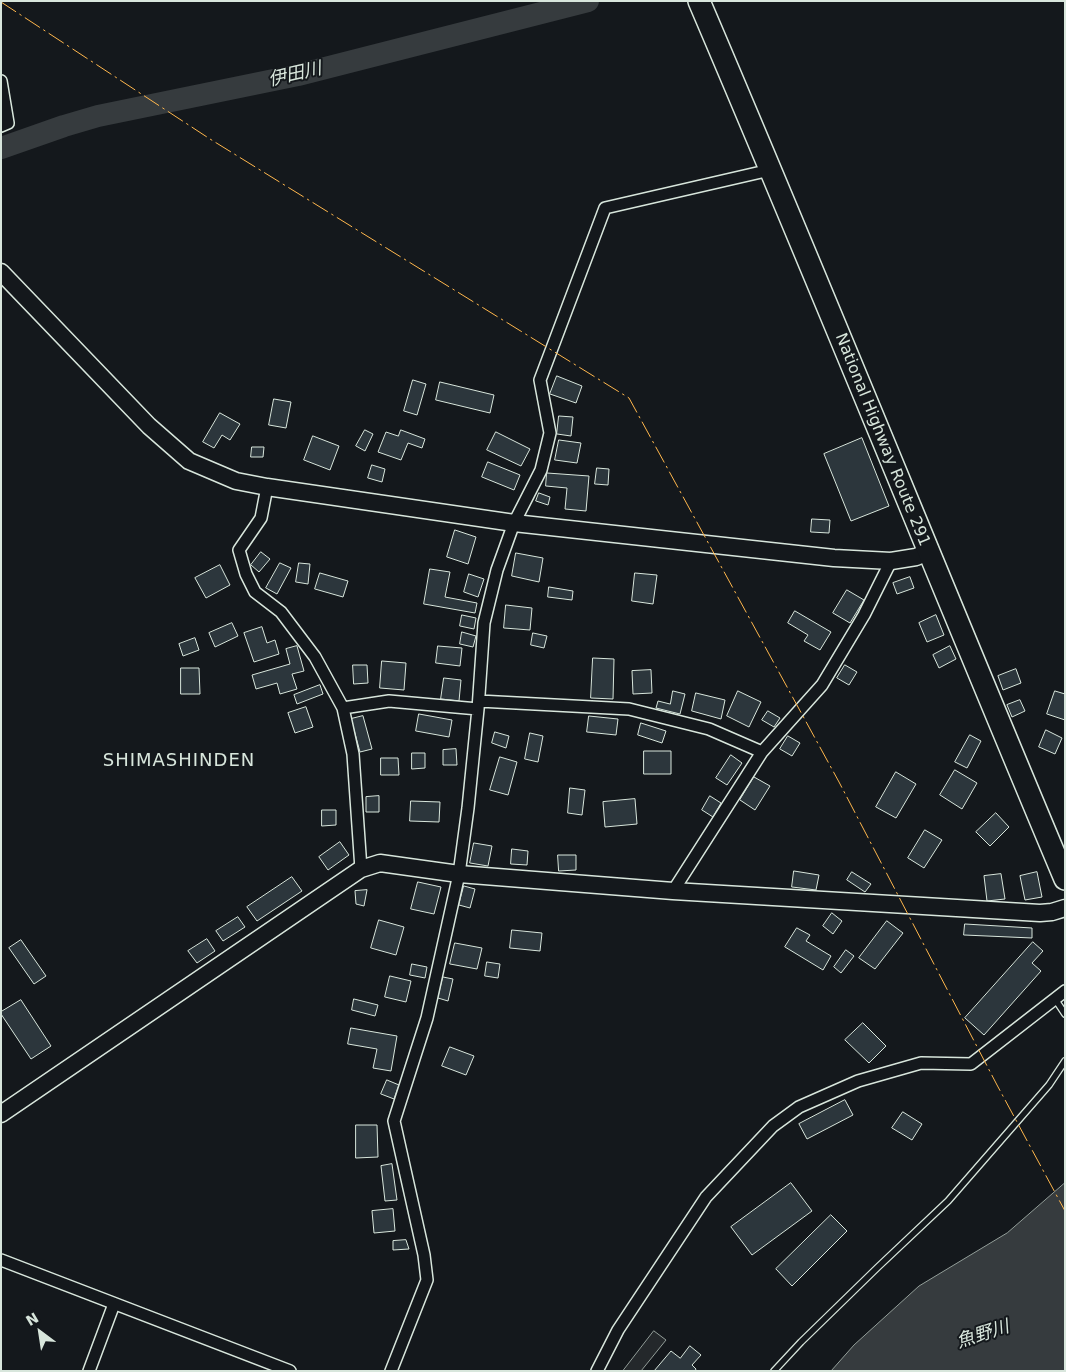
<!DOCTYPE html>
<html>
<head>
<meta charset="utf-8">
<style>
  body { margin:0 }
  #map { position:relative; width:1066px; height:1372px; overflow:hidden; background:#14181c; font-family:"DejaVu Sans",sans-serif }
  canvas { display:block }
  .frame { position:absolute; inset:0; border:2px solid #d8e6dc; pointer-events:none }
  .north { position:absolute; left:15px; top:1307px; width:50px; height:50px; -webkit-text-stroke:4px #14181c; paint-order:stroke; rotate:329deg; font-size:14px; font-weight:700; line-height:20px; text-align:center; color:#d8e6dc }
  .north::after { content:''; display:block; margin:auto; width:18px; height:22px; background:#d8e6dc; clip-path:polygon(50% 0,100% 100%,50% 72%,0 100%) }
</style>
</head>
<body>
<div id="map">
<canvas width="1066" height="1372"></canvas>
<div class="frame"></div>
<div class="north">N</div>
</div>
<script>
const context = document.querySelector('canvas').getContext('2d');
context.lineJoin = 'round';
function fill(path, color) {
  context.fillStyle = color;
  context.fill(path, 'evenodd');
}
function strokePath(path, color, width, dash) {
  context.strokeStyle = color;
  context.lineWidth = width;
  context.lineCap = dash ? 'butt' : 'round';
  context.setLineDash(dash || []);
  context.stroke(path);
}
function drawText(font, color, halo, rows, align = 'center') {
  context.font = font + ' "DejaVu Sans","Noto Sans JP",sans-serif';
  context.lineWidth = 4;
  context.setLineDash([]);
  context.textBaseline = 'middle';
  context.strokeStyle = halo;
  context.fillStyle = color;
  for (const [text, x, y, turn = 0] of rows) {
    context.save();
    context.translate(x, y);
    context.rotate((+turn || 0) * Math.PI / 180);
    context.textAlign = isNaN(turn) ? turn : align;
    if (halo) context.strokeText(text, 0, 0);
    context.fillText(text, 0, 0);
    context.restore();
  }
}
const parking = new Path2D(`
  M654 1331 666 1340 641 1371H623Z`);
fill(parking, '#24282b');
strokePath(parking, '#939e99', 1);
const water = new Path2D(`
  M1065 1183V1371H831L854 1345 919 1286 1007 1233Z`);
fill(water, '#363b3e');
strokePath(water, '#939e99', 1);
strokePath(new Path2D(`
  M1 148 64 126 98 116 298 75 588 1`), '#363b3e', 22);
const building = new Path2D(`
  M557 376 582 386 576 403 550 394Z
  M413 380 426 384 417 415 404 411Z
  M440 382 494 395 490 413 436 400Z
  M274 399 291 402 286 428 269 425Z
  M220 413 240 424 230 440 222 435 214 448 203 442Z
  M559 416 573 417 571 436 557 434Z
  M365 430 373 434 365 451 356 446Z
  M401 430 425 439 422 448 408 443 401 460 378 452 386 432 398 436Z
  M496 432 530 449 521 466 487 450Z
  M313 436 339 446 330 470 304 460Z
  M862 438 889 506 851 521 824 454Z
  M559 440 581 443 577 463 555 460Z
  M252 447H264L263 457H251Z
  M488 462 520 475 514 490 482 477Z
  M372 465 385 469 382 482 368 478Z
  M597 468 609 469 608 485 595 484Z
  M547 473 589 476 586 511 565 509 567 488 546 486Z
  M539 493 550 497 548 505 536 501Z
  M812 519 830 520 829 533 811 532Z
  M455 530 476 537 468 564 447 557Z
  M261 552 270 559 259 572 251 565Z
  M516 553 543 558 539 582 512 576Z
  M280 563 291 568 277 594 266 588Z
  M299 563 310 564 308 584 296 582Z
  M220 565 230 585 206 598 195 578Z
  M430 569 450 572 445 597 477 603 475 613 424 604Z
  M320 573 348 581 343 597 315 589Z
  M635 573 657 575 653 604 632 601Z
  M469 574 484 579 478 597 464 592Z
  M910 577 914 588 897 594 893 583Z
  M549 587 573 591 572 600 548 597Z
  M847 590 864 600 850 623 833 613Z
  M506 605 532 608 530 630 504 628Z
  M795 611 831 632 820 650 804 641 808 635 788 623Z
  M462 615 476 618 474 629 460 626Z
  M936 615 944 635 927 642 919 623Z
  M232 623 238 636 215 647 209 633Z
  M262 627 267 643 275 640 279 654 254 662 244 633Z
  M462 632 476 636 473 647 460 644Z
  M533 633 547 636 544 648 531 645Z
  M195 638 199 650 183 656 179 644Z
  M297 646 304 671 292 674 297 689 280 694 277 683 256 689 252 675 290 664 286 649Z
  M438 646 462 648 460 666 436 663Z
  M950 646 956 659 939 668 933 655Z
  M593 658 614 659 613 699 591 698Z
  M382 661 406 663 404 690 380 688Z
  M353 665H367L368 683 354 684Z
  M845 665 857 672 849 685 837 678Z
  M181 668H199L200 694H181Z
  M1016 669 1021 683 1003 690 998 676Z
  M651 670 652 693 633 694 632 671Z
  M444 678 461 680 459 701 441 699Z
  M320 685 323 694 297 704 294 695Z
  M673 691 685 694 680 714 656 708 658 701 670 704Z
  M738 691 761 702 749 727 727 716Z
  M1055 691 1065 694V720L1047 714Z
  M696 693 725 700 721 719 692 711Z
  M1020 700 1025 711 1012 717 1007 705Z
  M306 707 313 727 295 733 288 713Z
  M768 711 780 718 774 727 762 720Z
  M419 714 452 720 449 737 416 731Z
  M363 716 372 749 360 752 351 719Z
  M589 716 618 719 616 735 587 732Z
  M641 723 666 731 662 743 638 735Z
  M1046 730 1062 738 1055 754 1039 747Z
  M495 732 509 736 506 748 492 743Z
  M530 733 543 736 538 762 525 759Z
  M970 735 981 741 967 768 955 762Z
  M788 736 800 743 792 756 780 749Z
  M456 749 457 765H443V750Z
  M644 751H671V774H644Z
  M412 753H425V768L412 769Z
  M731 755 742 763 727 785 716 778Z
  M500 757 517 762 508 795 490 790Z
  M381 758H398L399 775H381Z
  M955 770 977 783 962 809 940 795Z
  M896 772 916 784 896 818 876 807Z
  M754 777 770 786 755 810 740 800Z
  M570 788 585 790 582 815 568 813Z
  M379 796V812H366V797Z
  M710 796 721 803 713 817 702 810Z
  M635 799 637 824 605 827 603 802Z
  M411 801 440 802 439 822 410 821Z
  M322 810H336V825L322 826Z
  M996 813 1009 827 990 846 976 832Z
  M925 830 942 840 924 868 908 858Z
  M340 842 349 855 328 870 319 857Z
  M474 843 492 846 488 866 470 863Z
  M512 849 528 851 527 865 511 864Z
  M558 855H576V870L559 871Z
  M794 871 819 875 816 890 792 887Z
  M852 872 871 884 865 892 847 880Z
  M1037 872 1042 897 1025 900 1020 876Z
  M1001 874 1005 899 987 901 984 876Z
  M292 877 302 891 257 921 247 907Z
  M418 882 441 887 434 914 411 909Z
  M464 886 475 889 470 908 459 905Z
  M367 890 364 906 356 904 355 891Z
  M832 913 842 921 833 934 823 926Z
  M238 917 245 927 223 941 216 931Z
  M379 920 404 927 396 955 371 948Z
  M887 921 903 933 875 969 859 958Z
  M965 924 1032 928V938L964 935Z
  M797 928 810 935 806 941 831 956 823 970 785 947Z
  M512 930 542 933 540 951 510 948Z
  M207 939 215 951 197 963 188 951Z
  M21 940 46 976 34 984 9 948Z
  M1033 942 1043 951 1032 963 1041 971 984 1035 965 1018Z
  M455 943 482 948 477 969 450 964Z
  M846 950 854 956 841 973 834 967Z
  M487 962 500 964 498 978 485 976Z
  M412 964 427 967 425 978 410 975Z
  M390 976 411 981 406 1002 385 997Z
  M443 977 453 979 448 1001 438 998Z
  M354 999 378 1005 375 1016 352 1010Z
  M21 1000 51 1046 31 1059 1 1014V1012Z
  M863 1023 886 1046 869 1063 845 1040Z
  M351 1028 397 1036 391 1071 373 1068 377 1049 348 1044Z
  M450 1047 474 1056 466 1075 442 1066Z
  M387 1080 399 1085 394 1099 381 1094Z
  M845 1100 853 1115 807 1139 799 1124Z
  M903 1112 922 1124 912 1140 892 1128Z
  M356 1125H377L378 1157 356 1158Z
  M392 1164 397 1200 385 1201 381 1166Z
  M791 1183 812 1211 752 1255 731 1227Z
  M393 1209 395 1231 374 1233 372 1211Z
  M831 1215 847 1231 792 1286 776 1269Z
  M406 1240 409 1249 393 1250V1241Z
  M690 1346 701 1355 692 1365 696 1369 695 1371H654L671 1351 680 1358Z`);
fill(building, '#2c363c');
strokePath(building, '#d8e6dc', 1);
const lane = new Path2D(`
  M1055 999 1065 1014
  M774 1371 801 1342 878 1267 948 1201 1049 1085 1065 1061`);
const street = new Path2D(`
  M1 81 8 123 1 126
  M267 487 261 518 239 550 246 574 255 592 281 612 315 657 343 708 353 754 361 869
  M479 701 629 709 709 729 762 752
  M343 708 389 701 478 709
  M673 891 762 752 822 685 864 615 891 561
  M1 1260 290 1371
  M89 1371 114 1304
  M391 1371 427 1280 424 1255 394 1121 427 1018 459 874 468 808 478 709 484 623 497 570 514 523 541 470 550 433 540 380 605 208 770 170
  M597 1371 618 1330 706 1197 773 1126 799 1107 858 1081 921 1063 971 1064 1065 991`);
const secondary = new Path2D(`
  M1 272 149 426 189 461 236 481 267 487 514 523 834 558 891 561 916 557 928 552
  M1 1114 361 869 380 863 459 874 673 891 1040 913 1052 912 1065 908`);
const highway = new Path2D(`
  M699 1C824 293 942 587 1065 879`);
strokePath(lane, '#d8e6dc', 8);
strokePath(street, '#d8e6dc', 14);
strokePath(secondary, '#d8e6dc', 19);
strokePath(highway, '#d8e6dc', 24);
strokePath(lane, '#14181c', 5.5);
strokePath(street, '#14181c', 11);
strokePath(secondary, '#14181c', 16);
strokePath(highway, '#14181c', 21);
strokePath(new Path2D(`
  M1 2 210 139 629 398 839 782 997 1085 1065 1211`), '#ffb74d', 1, [18, 4, 2.5, 4]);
drawText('16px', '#d8e6dc', '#14181c', [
  ["National Highway Route 291",882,440,68]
]);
drawText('italic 18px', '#d8e6dc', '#14181c', [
  ["伊田川",295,75,-13],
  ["魚野川",983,1335,-18]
]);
context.letterSpacing = '1px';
drawText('18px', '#d8e6dc', '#14181c', [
  ["SHIMASHINDEN",179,761]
]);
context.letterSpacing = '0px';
</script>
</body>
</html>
